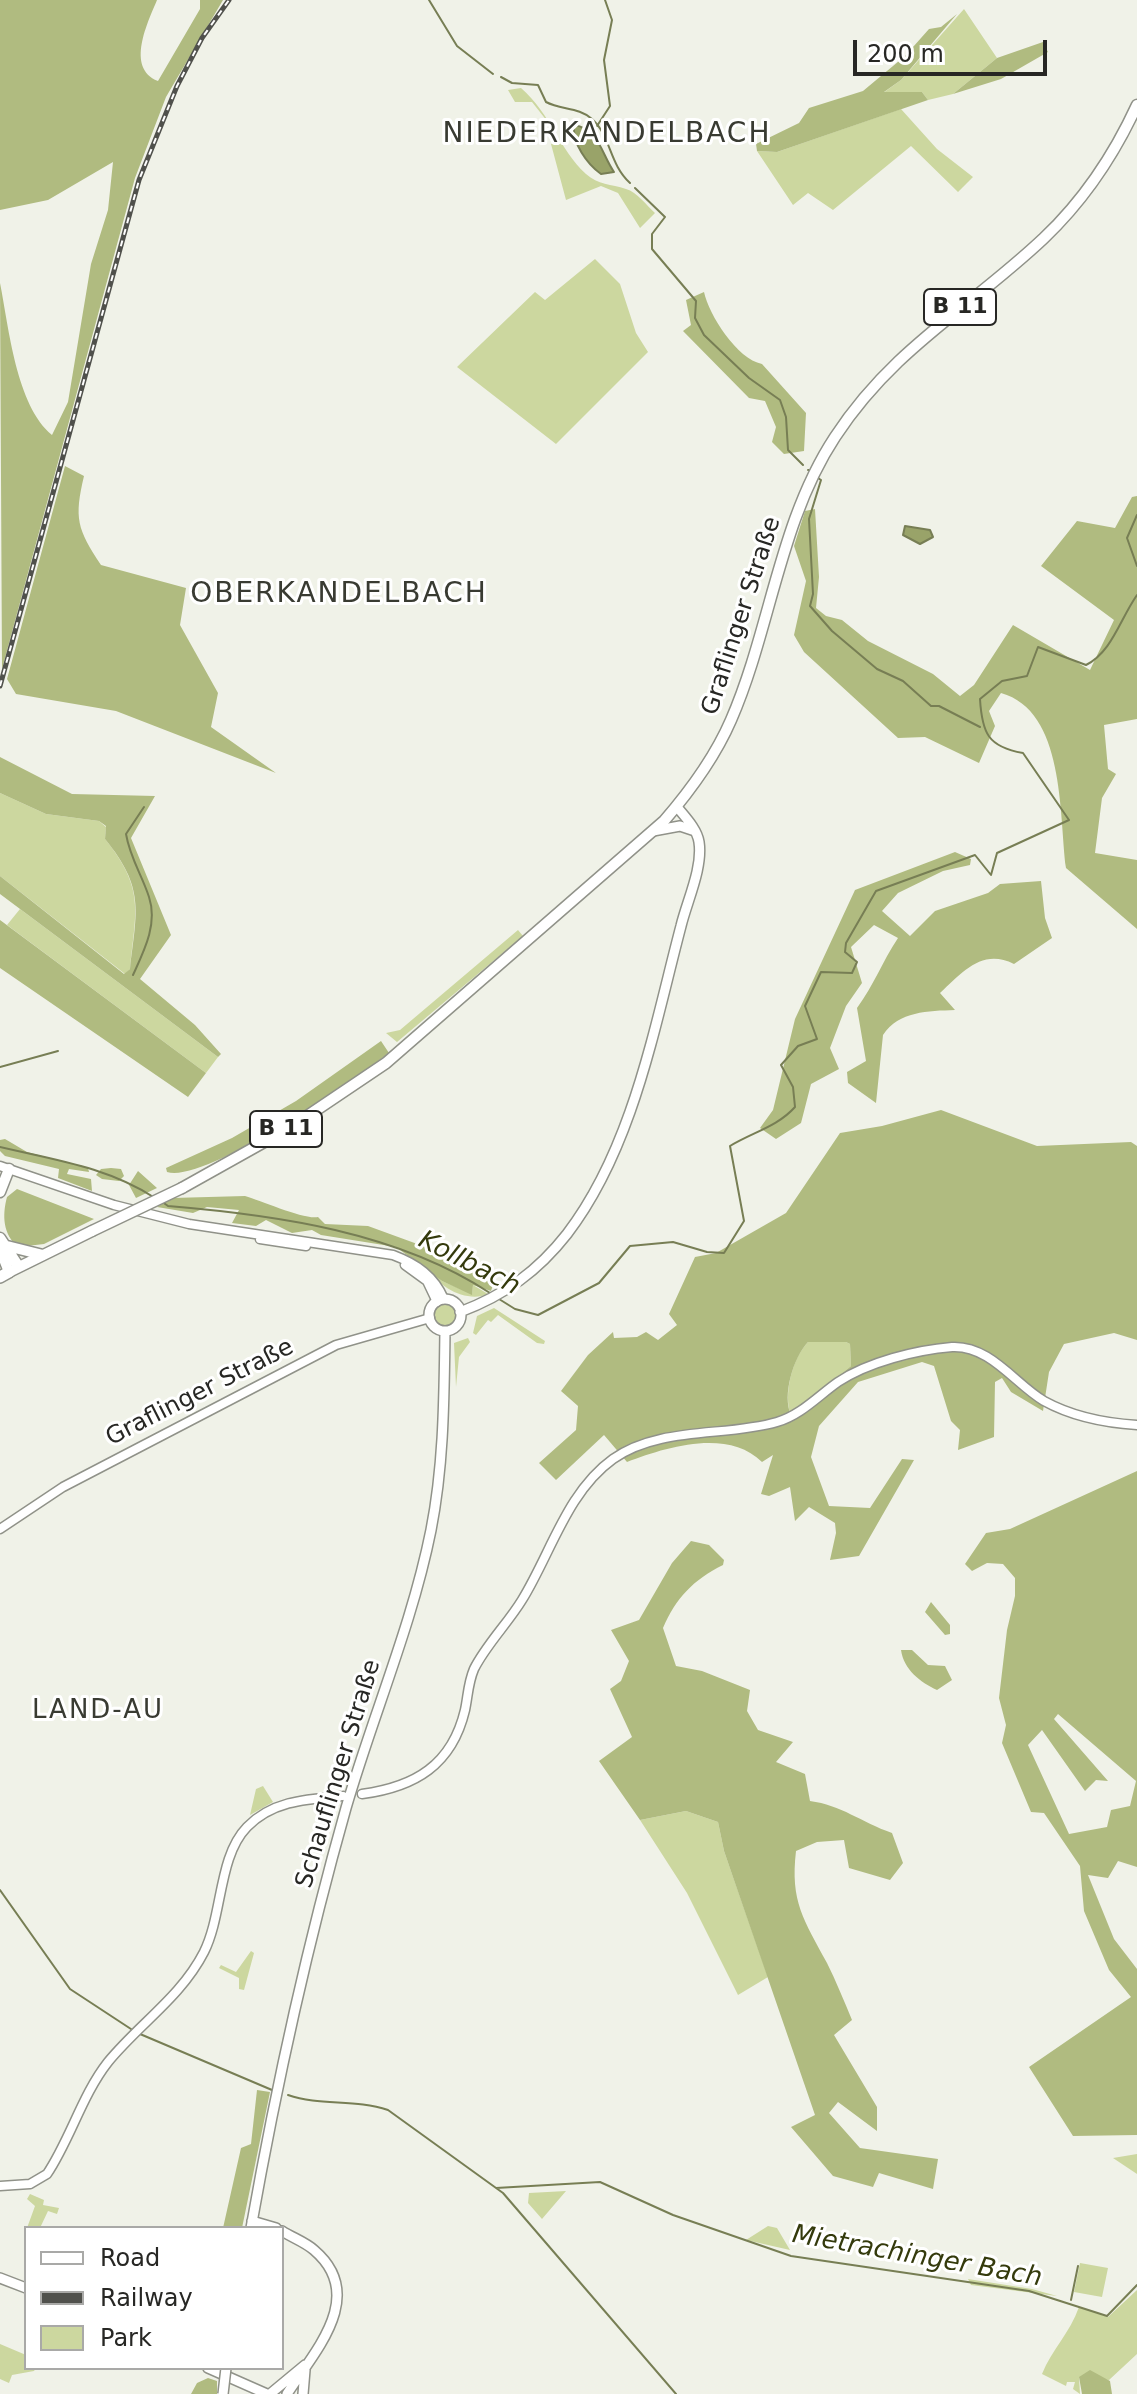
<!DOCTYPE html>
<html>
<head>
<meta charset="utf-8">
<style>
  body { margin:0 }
  #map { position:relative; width:1137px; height:2394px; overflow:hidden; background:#f0f2e8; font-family:"DejaVu Sans",sans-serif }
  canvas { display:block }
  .legend { position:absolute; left:24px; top:2226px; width:260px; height:144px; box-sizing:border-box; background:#fff; border:2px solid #a9a9a7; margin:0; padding:10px 14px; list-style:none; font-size:24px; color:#272724 }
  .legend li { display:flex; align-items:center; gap:16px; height:40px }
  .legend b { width:40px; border:2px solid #a9a9a7 }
  .scale { position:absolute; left:853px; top:40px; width:194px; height:36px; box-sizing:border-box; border:4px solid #272724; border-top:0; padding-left:10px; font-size:24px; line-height:28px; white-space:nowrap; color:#272724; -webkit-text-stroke:6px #fff; paint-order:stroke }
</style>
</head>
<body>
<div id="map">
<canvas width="1137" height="2394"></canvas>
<ul class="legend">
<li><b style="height:10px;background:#fff"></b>Road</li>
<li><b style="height:10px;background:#50514c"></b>Railway</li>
<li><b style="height:22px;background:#ccd79f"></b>Park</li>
</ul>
<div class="scale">200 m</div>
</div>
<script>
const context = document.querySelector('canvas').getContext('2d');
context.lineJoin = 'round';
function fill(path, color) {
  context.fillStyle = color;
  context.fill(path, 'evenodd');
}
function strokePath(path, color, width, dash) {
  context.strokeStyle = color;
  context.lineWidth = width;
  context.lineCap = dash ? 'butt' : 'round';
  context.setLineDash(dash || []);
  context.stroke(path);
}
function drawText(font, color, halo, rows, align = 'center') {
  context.font = font + ' "DejaVu Sans",sans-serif';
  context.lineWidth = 6;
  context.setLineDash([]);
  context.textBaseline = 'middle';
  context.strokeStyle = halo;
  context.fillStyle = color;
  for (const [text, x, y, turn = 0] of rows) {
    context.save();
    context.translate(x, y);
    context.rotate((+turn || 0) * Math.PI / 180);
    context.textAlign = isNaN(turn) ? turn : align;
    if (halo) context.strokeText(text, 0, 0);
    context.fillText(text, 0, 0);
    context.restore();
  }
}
fill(new Path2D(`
  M964 9 997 58 953 94 928 100 922 92 883 93 901 80Z
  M521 88C551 114 559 149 586 174 598 185 611 184 626 189 637 192 647 206 655 213L640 228 618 193 601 186 566 200 551 144 557 142 547 121 532 102H515L508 90Z
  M901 109 937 149 973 177 958 192 911 146 833 210 808 193 793 205 757 151 777 152Z
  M595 259 620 284 636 333 648 352 556 444 457 367 535 292 545 300Z
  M0 793 46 814 99 821 106 827 105 839C145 889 136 910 130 969L125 974 0 876Z
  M20 909 218 1057 206 1073 7 925Z
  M518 930 523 936 397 1042 386 1033 400 1030Z
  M430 1269 442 1281 472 1294 473 1285 488 1294C468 1303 438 1288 430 1269Z
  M434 1314a12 12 0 1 1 24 0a12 12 0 1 1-24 0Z
  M494 1308 545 1341 544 1344 537 1343 498 1315 491 1322 488 1320 476 1335 473 1333 477 1316Z
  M468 1338 470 1342 459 1357 456 1387 454 1343Z
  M808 1342H846L850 1344 851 1366 791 1416C783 1395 792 1359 808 1342Z
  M263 1786 273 1802 250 1815 256 1789Z
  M686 1811 718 1822 724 1851 768 1977 738 1995 687 1893 640 1820Z
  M251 1951 254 1953 244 1990 239 1989V1978L219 1968 221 1965 236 1972Z
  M1137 2154V2174L1113 2158Z
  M566 2191 542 2219 528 2203 529 2193Z
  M30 2194 44 2200 43 2205 59 2208 57 2214 48 2211 40 2228H27L35 2206 27 2199Z
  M768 2226 777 2228 790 2250 746 2240Z
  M1080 2263 1108 2268 1102 2297 1074 2292Z
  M968 2279 1032 2289 1057 2296 971 2285Z
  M1137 2290V2354L1109 2380 1079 2377 1080 2394 1073 2389 1075 2382H1067L1066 2386 1042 2374C1052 2349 1070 2333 1079 2307L1108 2317Z
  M0 2344 26 2355V2368H36L34 2371 12 2375 9 2383 0 2379Z`), '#ccd79f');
fill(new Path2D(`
  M0 0H157C148 22 125 68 158 81L200 9V0H223L166 97 135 178 2 669 0 283C9 328 16 405 52 435L68 402 91 264 108 210 113 162 48 200 0 210Z
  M957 14 901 80 884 92H922L928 100 777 152 757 151 756 144 799 123 809 108 863 91 905 56 929 29 941 27Z
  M1043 42 1048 52 1001 79 953 94 997 58Z
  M704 292C709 315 737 359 762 364L806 413 804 451 784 454 772 442 776 427 765 401 749 398 683 331 691 325 686 300Z
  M65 466 84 476C74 518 77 529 101 565L186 588 180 625 218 693 211 727 276 773 116 711 16 694 7 679Z
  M1137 496V719L1104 725 1108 769 1116 774 1102 798 1095 853 1137 860V929L1066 868C1059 813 1065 711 1001 693L989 711 995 726 979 763 925 737 898 738 804 652 794 635 806 581 794 546 805 511 815 509 819 577 816 608 826 616 842 620 868 641 933 674 960 696 974 685 1013 625 1090 670 1114 620 1041 566 1077 521 1115 528 1132 497Z
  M0 757 72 794 155 796 131 838 171 935 140 979 195 1025 221 1054 218 1057 0 894V876L124 974 130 969C137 910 145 888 105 839L106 826 99 821 46 814 0 793Z
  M955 852 971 859 970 865 943 871 898 893 882 911 910 936 935 911 988 893 1000 884 1041 881 1045 918 1052 938 1014 964C982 948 963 972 940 993L955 1010C928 1011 899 1011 883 1035L876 1103 848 1083 847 1072 866 1061 857 1008C874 985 882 962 898 938L874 925 851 947 862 983 846 1006 830 1048 839 1069 811 1084 801 1123 776 1139 760 1128 773 1110 795 1019 855 890Z
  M0 920 206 1073 188 1097 0 968Z
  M381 1041 389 1053C354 1079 206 1184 167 1172L166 1168 232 1138 296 1101Z
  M941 1110 1037 1146 1131 1142 1137 1146V1340L1114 1333 1064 1344 1049 1372 1043 1411 1011 1392 1002 1378 995 1382 994 1437 958 1450 960 1430 951 1421 934 1366 922 1362 858 1382 819 1426 811 1457 829 1506 870 1508 902 1459 914 1460 859 1556 830 1560 836 1533 835 1523 809 1507 795 1521 790 1487 769 1496 761 1494 773 1455 762 1462C728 1428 666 1447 627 1462L604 1435 556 1480 539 1463 576 1430 578 1406 561 1391 588 1355 613 1332 614 1338 637 1337 646 1332 658 1340 677 1325 669 1314 695 1257 716 1253 786 1213 840 1133 882 1126ZM808 1342H846L850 1344 851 1366 791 1415C782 1396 793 1358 808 1342Z
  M5 1139 27 1152 88 1168 89 1172 69 1169 67 1174 91 1179 92 1191 58 1178 59 1169 5 1156 0 1151V1140Z
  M111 1168 121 1169 124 1176 119 1181 102 1179 96 1175 101 1169Z
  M138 1171 157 1188 136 1198 129 1185Z
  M17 1189 94 1219 44 1244 18 1247C3 1234 2 1216 7 1197Z
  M245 1196C262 1201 305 1220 318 1217L325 1224 368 1226 431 1249 466 1265 493 1285 491 1291 473 1285 472 1295 442 1281 396 1247 321 1235 312 1230 292 1233 266 1220 256 1226 232 1223 239 1210 207 1207 193 1213 157 1207 172 1198Z
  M1137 1471V1867L1118 1861 1108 1878 1088 1875 1114 1939 1137 1969V2135L1073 2136 1029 2067 1131 1997 1109 1970 1084 1911 1080 1866 1044 1813 1031 1812 1002 1743 1006 1725 999 1698 1007 1630 1015 1596V1578L1003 1564 987 1563 972 1571 965 1564 986 1533 1010 1529ZM1058 1714 1136 1781 1130 1806 1111 1810 1107 1827 1069 1834 1028 1745 1042 1730 1085 1791 1096 1780 1108 1781 1054 1719Z
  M691 1541 709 1545 724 1560 723 1565C693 1580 676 1598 663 1628L676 1666 702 1671 750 1690 747 1711 758 1730 793 1742 776 1762 805 1774 810 1801C841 1805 861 1822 892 1833L903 1863 890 1880 849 1868 844 1840 817 1842 796 1851C790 1902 804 1920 827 1963 836 1981 844 2001 852 2020L834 2035 877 2107V2131L838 2102 829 2113 860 2148 938 2159 933 2189 879 2173 873 2187 833 2176 791 2127 815 2115 724 1851 718 1822 686 1811 640 1820 599 1761 632 1737 610 1689 621 1681 629 1661 611 1630 639 1620 672 1563Z
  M931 1602 950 1625V1634L945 1635 925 1612Z
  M901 1650H912L928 1665 945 1666 952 1680 937 1690C920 1682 904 1670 901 1650Z
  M257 2090 270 2092 242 2228H223L241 2148 251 2144Z
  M1090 2370 1110 2381 1112 2394H1082L1079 2377Z
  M208 2378 217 2381V2394H191L197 2383Z`), '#b0bb80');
const water = new Path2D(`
  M574 125C599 129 601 153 614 172L601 174C587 164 572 143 574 125Z
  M905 526 930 530 933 537 920 544 903 535Z`);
fill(water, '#99a369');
strokePath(water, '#777e54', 2);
strokePath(new Path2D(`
  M429 0 457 46 493 74
  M501 77 512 83 538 85 546 102C561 110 579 107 592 119 611 136 609 164 630 183
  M597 126 610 106 604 60 612 20 605 0
  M635 188 665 217 652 234V249L696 301 695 318 704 335 749 378 780 400 786 417 788 450 803 465
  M808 470H809
  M818 478 821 480 809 519 813 594 810 606 832 631 877 669 903 681 931 706H939L980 727
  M1137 515 1127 538 1137 566
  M133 975C144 951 158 924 149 897 142 875 130 858 126 834L144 807
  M0 1067 58 1051
  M0 1147C55 1160 107 1167 155 1198
  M161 1201 168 1206C277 1215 397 1232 490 1293
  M499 1299 515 1309 538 1315 599 1283 630 1246 673 1242 707 1252 724 1253 744 1221 730 1146C753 1132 777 1127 795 1107L793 1087 781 1065 798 1046 817 1039 805 1006 821 972 852 973 857 962 845 952 846 943 876 891 975 855 991 875 997 853 1069 820 1023 753C988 747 982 733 980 699L1002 681 1027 676 1038 647 1086 665C1112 652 1120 619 1137 595
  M0 1890 70 1989 134 2031
  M140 2034 272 2090
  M288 2095C320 2106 355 2099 388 2110L503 2193 676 2394
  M496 2188 600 2182 673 2215 791 2256 1029 2291 1107 2316 1137 2285
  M1071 2300 1078 2266`), '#777e54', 2);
const tertiary = new Path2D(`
  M0 1166 114 1205 189 1224 393 1255C417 1264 434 1276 444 1299
  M260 1239 306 1246
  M405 1265 427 1281 437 1302
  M0 1529 63 1487 336 1345 430 1318
  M362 1794C415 1787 452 1765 465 1710 468 1696 468 1683 474 1669 486 1645 508 1623 522 1600 551 1553 567 1492 613 1459 659 1426 727 1437 777 1422 801 1415 818 1396 838 1382 868 1362 916 1350 952 1347 990 1345 1015 1384 1044 1401 1073 1417 1105 1423 1137 1425
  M0 2186 30 2184 47 2174C70 2140 82 2095 108 2062 139 2024 181 1997 204 1952 223 1914 218 1857 247 1827 273 1800 309 1799 343 1796`);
const secondary = new Path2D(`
  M653 831 680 826 695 831
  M429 1315a16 16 0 1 1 32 0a16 16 0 1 1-32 0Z
  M460 1312C505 1295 538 1271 567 1234 633 1148 654 1028 681 926 687 901 703 868 699 842 697 829 685 817 677 807
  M252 2221 276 2228
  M251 2228C276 2087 307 1946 346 1808 373 1715 412 1625 431 1530 444 1464 444 1398 445 1331
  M282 2231C293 2238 305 2242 314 2250 368 2296 314 2352 287 2394
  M0 2278 26 2288
  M208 2368 267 2394
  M270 2394 305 2365
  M303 2394 305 2370`);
const primary = new Path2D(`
  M182 1188 291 1127 386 1063 664 821C690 791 715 757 731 720 771 628 779 522 835 437 893 348 970 308 1044 238 1084 200 1114 155 1137 105
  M0 1192 9 1169
  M0 1238 19 1267
  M7 1246 43 1255
  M0 1249 9 1272 92 1231`);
const trunk = new Path2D(`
  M0 1277 9 1272`);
strokePath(tertiary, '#909289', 11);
strokePath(secondary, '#909289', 12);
strokePath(primary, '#909289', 13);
strokePath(trunk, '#909289', 14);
strokePath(tertiary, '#fff', 8);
strokePath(secondary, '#fff', 9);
strokePath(primary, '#fff', 10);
strokePath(trunk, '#fff', 11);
const rail = new Path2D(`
  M0 686 139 180 177 86 202 38 229 0`);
strokePath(rail, '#50514c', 5);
strokePath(rail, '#fff', 2, [6]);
const secondaryBridge = new Path2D(`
  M223 2394 226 2368`);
const primaryBridge = new Path2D(`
  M92 1231 182 1188`);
strokePath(secondaryBridge, '#909289', 12, []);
strokePath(primaryBridge, '#909289', 13, []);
strokePath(secondaryBridge, '#fff', 9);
strokePath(primaryBridge, '#fff', 10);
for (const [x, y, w] of [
  [960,307,72],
  [286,1129,72]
]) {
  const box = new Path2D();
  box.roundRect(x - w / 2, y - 18, w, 36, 6);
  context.fillStyle = '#fff';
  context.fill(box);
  strokePath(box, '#272724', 2);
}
drawText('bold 22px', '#272724', null, [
  ["B 11",960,307],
  ["B 11",286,1129]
]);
drawText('24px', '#272724', '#fff', [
  ["Graflinger Straße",742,616,-72],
  ["Graflinger Straße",200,1393,-27],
  ["Schauflinger Straße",339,1774,-73]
]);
drawText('italic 26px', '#343a0c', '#fff', [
  ["Kollbach",469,1264,27],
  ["Mietrachinger Bach",917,2257,10]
]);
context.letterSpacing = '2px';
drawText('26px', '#393b32', '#fff', [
  ["LAND-AU",98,1711]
]);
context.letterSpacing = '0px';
context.letterSpacing = '2px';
drawText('28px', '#393b32', '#fff', [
  ["NIEDERKANDELBACH",607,135],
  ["OBERKANDELBACH",339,595]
]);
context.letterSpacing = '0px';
</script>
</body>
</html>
